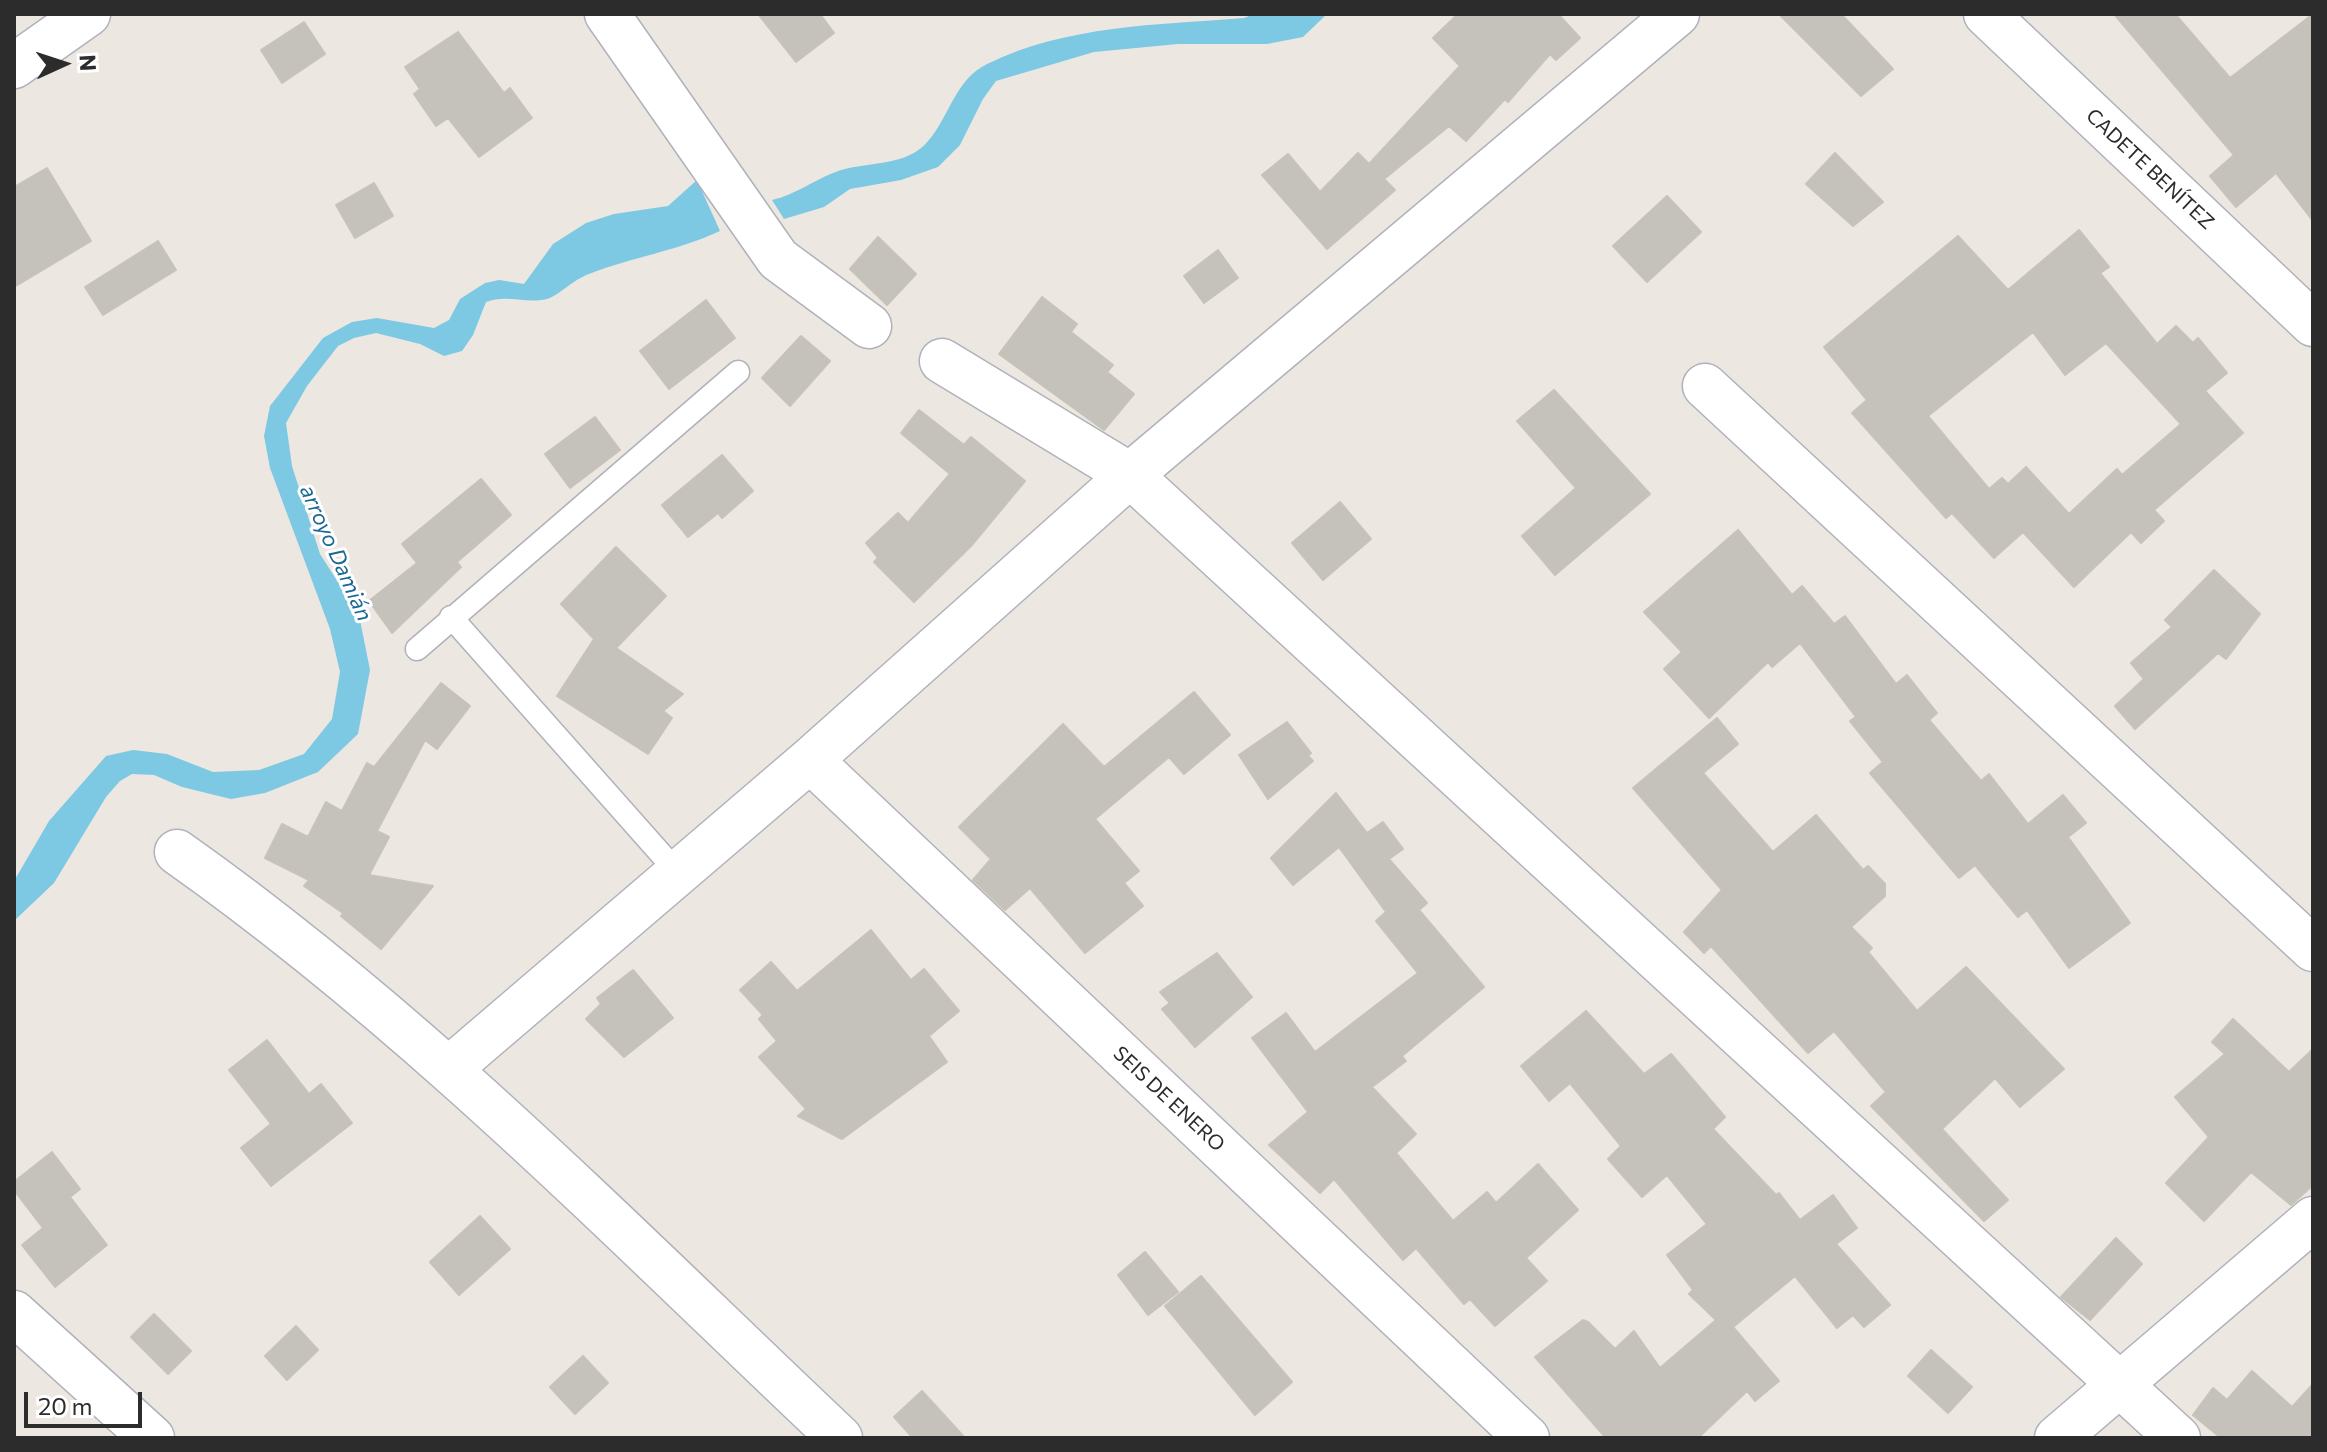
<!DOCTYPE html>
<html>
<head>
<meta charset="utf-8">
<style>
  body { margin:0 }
  #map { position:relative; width:2327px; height:1452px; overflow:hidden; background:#ece7e0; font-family:Commissioner,sans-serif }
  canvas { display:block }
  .frame { position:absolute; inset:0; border:16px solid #2c2c2c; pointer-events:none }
  .north { position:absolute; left:24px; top:24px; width:80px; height:80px; -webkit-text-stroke:6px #fff; paint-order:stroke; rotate:87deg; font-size:22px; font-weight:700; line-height:32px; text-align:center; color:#2c2c2c }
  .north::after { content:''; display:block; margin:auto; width:28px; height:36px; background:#2c2c2c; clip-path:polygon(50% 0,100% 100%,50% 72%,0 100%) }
  .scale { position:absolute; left:24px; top:1392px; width:118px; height:36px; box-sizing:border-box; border:4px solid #2c2c2c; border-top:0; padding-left:10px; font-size:24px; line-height:28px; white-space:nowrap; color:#2c2c2c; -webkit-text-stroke:6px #fff; paint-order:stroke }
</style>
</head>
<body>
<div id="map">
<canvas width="2327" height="1452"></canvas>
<div class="frame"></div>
<div class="north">N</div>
<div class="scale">20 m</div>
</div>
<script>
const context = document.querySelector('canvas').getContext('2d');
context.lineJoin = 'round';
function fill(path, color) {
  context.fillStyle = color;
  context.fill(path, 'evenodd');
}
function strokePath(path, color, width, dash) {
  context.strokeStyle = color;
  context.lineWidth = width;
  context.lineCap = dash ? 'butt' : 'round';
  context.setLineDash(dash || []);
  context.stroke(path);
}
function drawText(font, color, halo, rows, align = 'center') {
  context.font = font + ' Commissioner,sans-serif';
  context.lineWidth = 6;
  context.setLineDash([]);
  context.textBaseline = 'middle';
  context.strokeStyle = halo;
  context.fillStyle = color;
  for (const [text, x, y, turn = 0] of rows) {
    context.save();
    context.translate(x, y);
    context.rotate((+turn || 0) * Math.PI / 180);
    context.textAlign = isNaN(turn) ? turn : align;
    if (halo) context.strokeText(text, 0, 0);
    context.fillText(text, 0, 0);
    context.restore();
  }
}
fill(new Path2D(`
  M1254 14H1327L1303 37 1267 44H1178L1094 52 996 81 983 99 960 145 938 167 901 180 850 189 824 207 784 219 772 200C795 195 812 181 833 173 864 160 906 169 929 140 950 115 955 80 987 64 1067 25 1157 25 1244 18Z
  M697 180 720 231C677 251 632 257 589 274 574 279 558 296 547 299 524 304 507 294 486 302L473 335 462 351 444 356 420 344 376 333 354 338 338 346 307 386 286 423 292 466 320 554 359 615 370 670 358 734 318 772 265 793 231 799 182 787 154 775 132 774 120 781 106 797 54 883 14 921V881L49 821 106 756 133 750 167 754 213 772 259 770 304 754 332 719 340 672 330 629 270 468 264 436 270 406 323 338 352 322 377 318 434 328 449 320 460 299 485 283 499 280 524 284 553 244 586 223 614 214 668 206Z`), '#7dc9e4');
const building = new Path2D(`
  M758 14H820L834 33 796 62Z
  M1458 14H1558L1580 38 1556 60 1550 54 1508 102 1505 99 1466 141 1449 126 1384 179 1395 190 1327 249 1262 175 1288 154 1320 192 1358 153 1369 164 1460 66 1433 38Z
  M1779 14H1841L1893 69 1861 96Z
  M2114 14H2175L2230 78 2313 14V221L2276 173 2236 207 2210 176 2234 155Z
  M304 22 325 54 282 83 261 50Z
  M458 32 504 93 510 88 532 118 479 157 448 118 436 126 414 94 420 89 405 67Z
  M1835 153 1883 202 1853 226 1806 184Z
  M47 168 91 241 14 287V187Z
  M374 183 393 216 355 238 336 205Z
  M1667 196 1701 232 1647 282 1613 246Z
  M2079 230 2109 267 2100 273 2157 344 2176 326 2193 343 2198 338 2227 373 2205 391 2243 433 2154 510 2164 521 2141 543 2131 532 2074 587 2023 532 1994 558 1952 513 1946 518 1852 413 1867 400 1824 347 1958 236 2008 290ZM2033 332 2065 375 2106 343 2181 424 2122 475 2117 469 2069 514 2026 467 2008 484 2002 478 1989 489 1928 416Z
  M878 237 916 274 887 305 850 269Z
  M158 241 176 270 103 315 85 287Z
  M1218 250 1238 278 1204 303 1184 276Z
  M1042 297 1077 324 1071 332 1113 365 1107 372 1134 394 1104 430 999 354Z
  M706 300 735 338 669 389 640 351Z
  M801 336 830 361 790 406 762 378Z
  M1554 390 1650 494 1555 575 1522 536 1576 488 1517 421Z
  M919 410 964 445 971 437 1025 481 971 546 914 602 874 562 878 558 866 543 898 513 908 523 950 474 901 433Z
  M595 417 620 450 570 488 545 454Z
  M722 455 753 491 722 518 718 513 688 537 662 505Z
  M481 479 511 515 457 562 461 567 392 633 369 601 417 563 402 544Z
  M1340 502 1371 539 1323 580 1292 543Z
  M1738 530 1792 595 1802 586 1834 624 1845 616 1896 684 1907 675 1937 713 1929 720 1981 781 1989 774 2028 824 2063 795 2086 823 2068 837 2130 923 2069 968 2027 910 2018 917 1975 865 1959 878 1870 773 1883 762 1850 721 1856 717 1800 643 1772 667 1768 662 1709 718 1664 669 1682 652 1644 612Z
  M616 547 666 596 616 648 683 694 663 711 672 718 648 754 557 696 594 639 561 604Z
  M2214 570 2260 614 2226 659 2218 653 2135 729 2115 706 2144 679 2131 663 2172 627 2165 620Z
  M441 683 470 706 437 749 425 740 377 831 389 837 369 875 433 886 381 949 341 916 343 913 304 886 309 880 265 858 282 824 308 837 326 802 342 811 367 763 374 767Z
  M1194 692 1230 735 1184 774 1169 757 1095 819 1139 871 1124 883 1143 906 1085 953 1030 888 1005 910 973 880 991 859 959 827 1063 724 1104 767Z
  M1717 718 1738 744 1703 773 1773 852 1816 815 1863 870 1868 866 1885 884V896L1851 927 1872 948 1868 952 1917 1011 1966 967 2064 1069 2020 1107 1995 1078 1942 1129 2008 1200 1984 1221 1871 1106 1886 1092 1834 1031 1808 1053 1711 946 1704 953 1684 932 1722 890 1633 788Z
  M1287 722 1311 753 1308 756 1313 761 1268 799 1239 755Z
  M1336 793 1367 833 1383 822 1403 849 1389 859 1427 903 1419 910 1484 987 1402 1056 1406 1061 1372 1087 1416 1134 1396 1153 1453 1221 1487 1192 1496 1203 1538 1164 1578 1210 1526 1258 1547 1281 1495 1326 1470 1299 1464 1304 1416 1248 1403 1260 1334 1179 1320 1193 1269 1145 1308 1112 1252 1038 1286 1013 1315 1052 1418 973 1376 921 1386 912 1339 847 1293 885 1271 858Z
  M871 930 911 980 924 969 959 1011 929 1036 947 1062 842 1139 798 1116 806 1109 759 1057 777 1041 759 1019 763 1015 740 990 771 962 797 991Z
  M1217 953 1252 997 1195 1047 1162 1009 1170 1003 1160 992Z
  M633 970 673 1018 624 1057 586 1019 601 1004 597 998Z
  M1586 1011 1644 1074 1671 1054 1725 1117 1713 1129 1776 1195 1779 1193 1800 1220 1833 1195 1857 1228 1836 1244 1890 1305 1864 1327 1853 1315 1837 1328 1795 1276 1733 1327 1779 1381 1755 1401 1747 1391 1698 1438H1606L1535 1357 1583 1320 1588 1322 1615 1349 1634 1331 1660 1368 1716 1320 1689 1294 1693 1290 1667 1255 1707 1224 1667 1175 1642 1197 1608 1159 1621 1146 1570 1083 1549 1101 1521 1066Z
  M2233 1019 2289 1072 2313 1049V1185L2291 1205 2251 1172 2204 1221 2166 1183 2209 1137 2175 1097 2225 1054 2212 1042Z
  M267 1040 309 1094 321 1084 352 1123 271 1186 241 1148 271 1124 229 1070Z
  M52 1152 80 1189 70 1197 107 1245 55 1287 22 1245 43 1228 14 1190V1182Z
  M480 1216 510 1249 459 1295 430 1262Z
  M2116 1238 2142 1264 2090 1320 2061 1297Z
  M1145 1252 1178 1292 1148 1315 1118 1275Z
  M1201 1276 1292 1382 1255 1415 1165 1306Z
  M154 1314 191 1351 168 1374 131 1337Z
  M296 1326 318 1350 287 1380 265 1356Z
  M1931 1350 1972 1387 1948 1413 1908 1376Z
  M583 1356 608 1383 575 1414 550 1387Z
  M2252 1371 2292 1407 2313 1384V1438H2221L2193 1415 2213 1388 2227 1400Z
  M922 1391 965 1438H913L894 1417Z`);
fill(building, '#c5c1bb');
strokePath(building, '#c8c3b9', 2);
const lane = new Path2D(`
  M451 617 677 872
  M417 649 738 372`);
const street = new Path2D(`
  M607 14 778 259 869 326
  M1986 14 2313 324
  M14 66 88 14
  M942 361 1130 475 2178 1438
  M1705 386 2313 949
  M810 760 1527 1438
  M177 852C418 1022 626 1236 840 1438
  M449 1069 810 760 1130 475 1677 14
  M14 1313 152 1438
  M2057 1438 2313 1219`);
strokePath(lane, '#b0b2bb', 25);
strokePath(street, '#b0b2bb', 47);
strokePath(lane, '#fff', 22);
strokePath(street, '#fff', 44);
drawText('20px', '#2c2c2c', '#fff', [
  ["CADETE BENÍTEZ",2150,169,43],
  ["SEIS DE ENERO",1169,1099,43]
]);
drawText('italic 22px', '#1a6992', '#fff', [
  ["arroyo Damián",336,553,66]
]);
</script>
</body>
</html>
